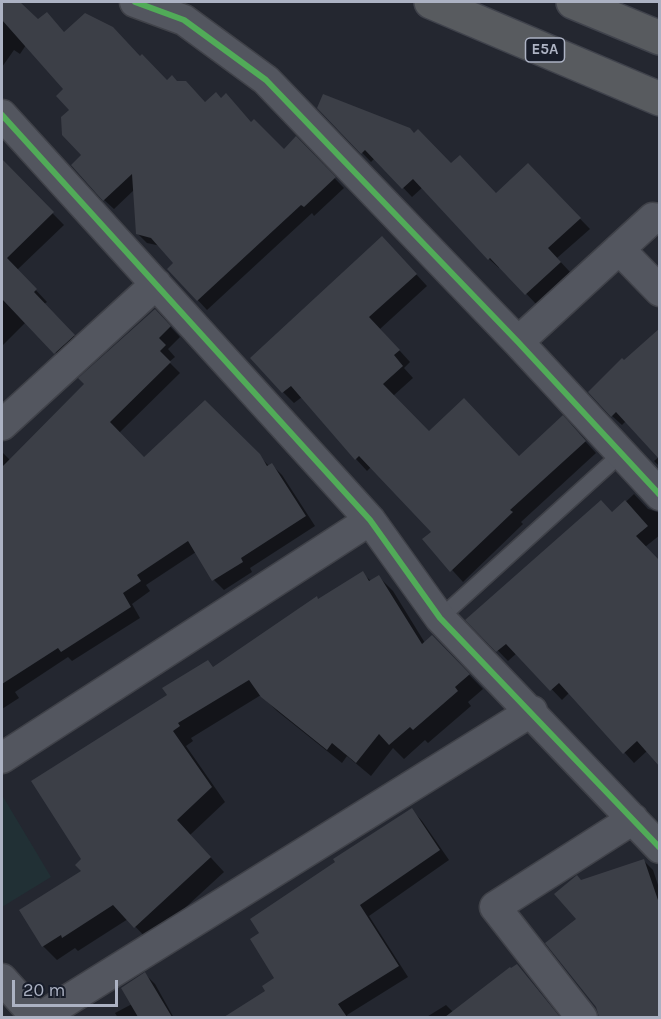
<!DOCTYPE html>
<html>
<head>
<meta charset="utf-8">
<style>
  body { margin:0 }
  #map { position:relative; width:661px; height:1019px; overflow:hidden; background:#242730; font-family:Karla,sans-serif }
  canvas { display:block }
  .frame { position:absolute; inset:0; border:3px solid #acb2c3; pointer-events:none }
  .scale { position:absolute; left:12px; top:980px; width:106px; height:27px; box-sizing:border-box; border:3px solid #acb2c3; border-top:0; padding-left:8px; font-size:18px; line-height:21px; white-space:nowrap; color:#acb2c3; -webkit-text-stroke:4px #181d2a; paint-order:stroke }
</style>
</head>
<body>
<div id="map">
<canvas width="661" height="1019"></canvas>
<div class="frame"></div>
<div class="scale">20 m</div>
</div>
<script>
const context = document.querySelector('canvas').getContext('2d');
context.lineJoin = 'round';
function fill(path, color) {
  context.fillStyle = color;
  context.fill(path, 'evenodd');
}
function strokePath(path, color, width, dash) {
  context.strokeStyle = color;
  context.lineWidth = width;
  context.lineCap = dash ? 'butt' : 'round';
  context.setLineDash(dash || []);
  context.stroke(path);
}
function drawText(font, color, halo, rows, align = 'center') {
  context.font = font + ' Karla,sans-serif';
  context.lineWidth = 4.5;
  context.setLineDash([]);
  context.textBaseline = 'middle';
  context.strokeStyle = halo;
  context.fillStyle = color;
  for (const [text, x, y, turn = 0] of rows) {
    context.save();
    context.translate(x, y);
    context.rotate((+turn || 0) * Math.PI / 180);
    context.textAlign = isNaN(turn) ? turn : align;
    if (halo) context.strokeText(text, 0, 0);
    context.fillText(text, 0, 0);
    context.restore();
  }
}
fill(new Path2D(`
  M2 795 51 877 2 907Z`), '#213035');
fill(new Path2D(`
  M2 2H18L38 21 65 33 140 58 167 82 205 103 252 123 284 151 296 138 344 188 314 216 312 213 207 310 169 269 175 263 161 246 147 243 137 233 134 190 114 209 104 200 66 89 26 45 20 54 14 50 2 67Z
  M319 108 451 165 496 195 528 165 590 229 557 258 570 272 536 304 500 266 499 268 489 259 423 187 412 197 375 158 371 162Z
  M2 162 64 225 17 270 47 302 44 304 85 347 67 364 26 322 2 346Z
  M393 249 427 286 380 329 410 362 404 368 413 378 393 396 429 433 519 458 574 429 596 453 521 522 523 524 463 582 425 540 433 532 371 467 367 471 356 459 302 397 294 403 283 392Z
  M165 321 180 337 168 349 175 357 169 362 180 373 119 433 144 459 205 402 269 466 272 465 282 475 315 526 250 568 252 572 224 590 214 580 196 552 146 585 150 591 132 604 140 618 72 661 68 657 15 692 19 698 2 709V452L10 460Z
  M660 330V467L654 461 659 457 626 421 622 425 612 416 624 362Z
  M634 494 648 509 660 513V535L645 547 647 751 634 763 570 692 562 700 517 653 508 661 468 620 613 514Z
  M362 573 371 581 379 577 393 591 425 643 446 651 483 689 468 702 471 706 428 743 425 740 404 759 393 748 371 776 347 756 342 763 277 711 261 695 191 738 193 741 186 746 225 802 190 835 224 872 149 941 128 919 78 951 75 948 57 960 43 946 83 871 78 865 214 668Z
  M412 810 422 821 449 860 369 916 408 977 347 1015 348 1018H226L268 992 276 978Z
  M644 861 653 870 660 891V1018H600L578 920 581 881Z
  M517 966 560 1018H425L446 1005 454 1013Z
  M145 974 155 984 174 1018H118L115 1013 132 1004Z`), '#0007');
fill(new Path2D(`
  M2 2H20L38 19 47 12 64 32 85 13 113 27 140 56 142 54 167 80 172 75 177 81H186L205 102 216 92 221 98 226 93 251 122 254 119 284 149 296 136 336 177 304 207 301 205 197 301 167 269 173 263 151 238 136 234 132 174 103 201 71 165 81 155 62 135 61 117 69 110 56 96 63 89 2 20Z
  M323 94 410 128 414 133 418 129 451 163 460 155 496 193 528 163 581 218 548 248 561 262 525 295 490 258 488 260 413 179 402 189 365 150 361 154 317 108Z
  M2 159 54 212 7 258 37 289 34 292 75 335 54 354 2 299Z
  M382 236 417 274 369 317 400 350 394 355 403 366 383 384 429 431 464 398 519 456 563 415 586 441 510 510 513 512 450 572 422 539 431 532 359 456 355 460 291 386 282 393 250 358Z
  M155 309 171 326 159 338 166 345 160 351 171 362 110 422 144 457 205 400 260 454 267 466 272 463 306 516 241 558 243 562 212 581 188 541 137 575 141 581 123 593 131 607 61 652 58 648 2 684V467L84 384 78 378Z
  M660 328V460L616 412 611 417 588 392 622 358 624 360Z
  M601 500 612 512 625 500 648 526 636 536 660 561V767L637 741 623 754 559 683 550 691 506 644 496 652 465 620Z
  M363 571 369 581 379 575 422 644 432 635 470 674 455 687 458 691 413 730 410 727 389 745 379 734 356 763 332 743 327 750 261 697 249 680 178 723 180 726 173 731 212 787 177 820 211 857 134 928 113 905 62 938 61 935 42 947 19 910 81 871 75 865 81 859 31 781 167 695 162 688 208 660 213 667 317 596 318 599Z
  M412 808 440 850 360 905 399 966 338 1004 347 1017H224L265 991 262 986 274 978 250 939 259 933 250 919 335 862 333 859Z
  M644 859 660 906V1017H599L596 1007 545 943 576 919 554 894 577 875 581 880Z
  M517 964 560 1017H445L510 967 511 968Z
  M145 972 172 1017H138L121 988Z`), '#3c3f47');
const service = new Path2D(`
  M440 618 621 454`);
const minor = new Path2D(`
  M135 2 184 20 266 80 518 342 660 495
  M2 115 370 520 440 618 660 848
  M619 249 660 291
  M518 342 653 218 660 219
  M2 425 156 284
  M2 758 370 520
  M2 979 37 1018
  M39 1018 532 711
  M582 1018 495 907 633 819`);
const motorway = new Path2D(`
  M431 2 660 99
  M573 2 660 38`);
strokePath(service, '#404249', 18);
strokePath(minor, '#404249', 33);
strokePath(motorway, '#40434c', 36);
strokePath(service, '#53565f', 15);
strokePath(minor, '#53565f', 30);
strokePath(motorway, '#585b5f', 33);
strokePath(new Path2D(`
  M135 2 184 20 266 80 518 342 660 495
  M2 115 370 520 440 618 660 848`), '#51ab58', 6);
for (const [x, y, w] of [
  [545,50,39]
]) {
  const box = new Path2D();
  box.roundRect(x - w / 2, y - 12, w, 24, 4.5);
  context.fillStyle = '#181d2a';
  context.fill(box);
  strokePath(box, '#acb2c3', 1.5);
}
drawText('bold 15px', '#acb2c3', null, [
  ["E5A",545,50]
]);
</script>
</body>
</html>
